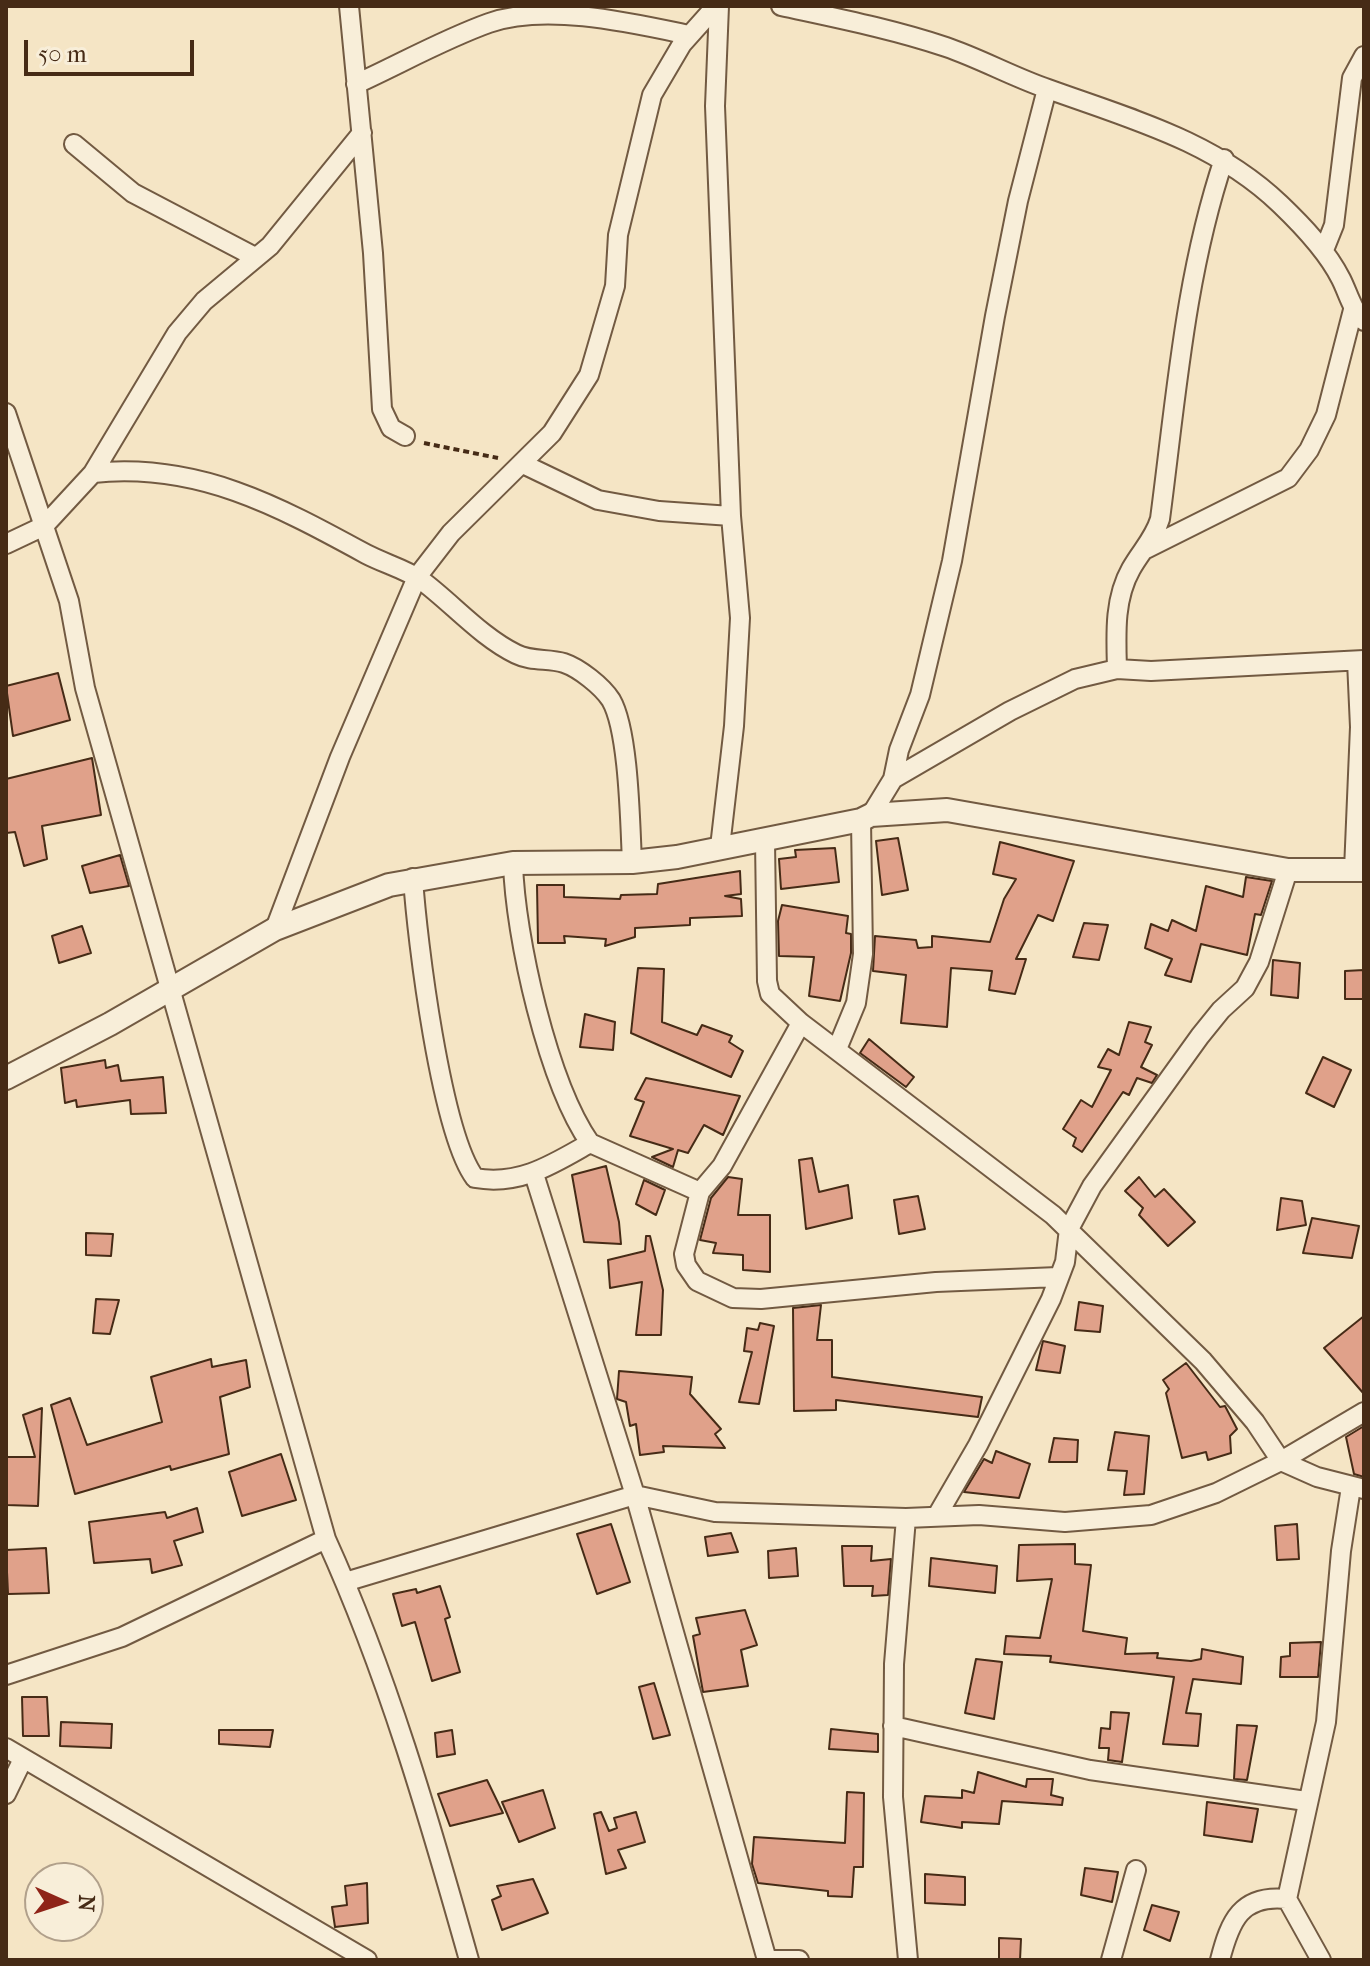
<!DOCTYPE html>
<html>
<head>
<meta charset="utf-8">
<style>
  body { margin:0 }
  #map { position:relative; width:1370px; height:1966px; overflow:hidden; background:#f5e5c5; font-family:"IM FELL French Canon",serif }
  canvas { display:block }
  .frame { position:absolute; inset:0; border:8px solid #462b16; pointer-events:none }
  .north { position:absolute; left:24px; top:1862px; width:80px; height:80px; box-sizing:border-box; background:#f8eed9; border:2px solid #b1a08b; border-radius:50%; rotate:93deg; font-size:22px; font-weight:700; line-height:32px; text-align:center; color:#462b16 }
  .north::after { content:''; display:block; margin:auto; width:28px; height:36px; background:#8f2418; clip-path:polygon(50% 0,100% 100%,50% 72%,0 100%) }
  .scale { position:absolute; left:24px; top:40px; width:170px; height:36px; box-sizing:border-box; border:4px solid #462b16; border-top:0; padding-left:10px; font-size:24px; line-height:28px; white-space:nowrap; color:#462b16; -webkit-text-stroke:6px #f8eed9; paint-order:stroke }
</style>
</head>
<body>
<div id="map">
<canvas width="1370" height="1966"></canvas>
<div class="frame"></div>
<div class="north">N</div>
<div class="scale">50 m</div>
</div>
<script>
const context = document.querySelector('canvas').getContext('2d');
context.lineJoin = 'round';
function fill(path, color) {
  context.fillStyle = color;
  context.fill(path, 'evenodd');
}
function strokePath(path, color, width, dash) {
  context.strokeStyle = color;
  context.lineWidth = width;
  context.lineCap = dash ? 'butt' : 'round';
  context.setLineDash(dash || []);
  context.stroke(path);
}
const building = new Path2D(`
  M58 673 70 720 13 736 6 686Z
  M92 758 101 815 42 826 47 859 24 866 15 832 6 833V779Z
  M898 838 908 890 882 895 876 841Z
  M1000 842 1074 861 1053 921 1038 915 1016 959H1026L1015 994 989 990 992 971 951 968 947 1027 901 1023 906 975 873 971 875 936 916 940 918 948 932 947V936L990 942 1004 899 1016 879 993 874Z
  M835 848 839 882 781 889 779 859 796 857 795 850Z
  M120 855 129 886 90 893 82 866Z
  M740 871 741 894 725 896 741 899 742 916 690 918V925L635 928V937L605 946 606 939 564 936 565 943H538L537 885H564V897L620 899 621 895 657 894 658 884Z
  M1246 877 1272 881 1261 915 1255 914 1247 955 1201 944 1191 982 1165 975 1172 959 1145 948 1151 924 1168 931 1172 920 1196 931 1206 886 1243 897Z
  M782 905 848 916 846 933 851 934V953L840 1001 809 996 814 957 779 956 778 921Z
  M1084 923 1108 925 1099 960 1073 957Z
  M82 926 91 953 59 963 52 936Z
  M1273 960 1300 963 1298 998 1271 995Z
  M638 968 664 969 662 1022 697 1035 702 1025 732 1036 729 1042 743 1051 731 1077 631 1033Z
  M1364 970V999H1345V971Z
  M585 1014 615 1022 613 1050 580 1047Z
  M1129 1022 1151 1027 1145 1042 1152 1045 1141 1067 1157 1075 1152 1083 1137 1078 1129 1095 1123 1092 1082 1152 1073 1146 1076 1138 1063 1129 1081 1100 1092 1107 1111 1070 1098 1067 1108 1049 1119 1055Z
  M869 1039 914 1077 906 1087 860 1053Z
  M1323 1057 1351 1070 1334 1107 1306 1093Z
  M105 1060 106 1068 118 1065 121 1081 163 1077 166 1113 131 1114 130 1100 77 1107 76 1100 65 1103 61 1068Z
  M646 1078 740 1096 723 1135 704 1125 688 1153 678 1150 673 1167 652 1157 673 1149 630 1136 644 1102 635 1099Z
  M812 1158 819 1192 848 1185 852 1218 806 1229 799 1160Z
  M606 1166 619 1222 621 1244 584 1242 572 1175Z
  M728 1177 742 1179 738 1215H770V1272L743 1270V1255L713 1253 716 1243 700 1240 711 1198Z
  M1139 1177 1155 1197 1164 1189 1195 1222 1168 1246 1139 1215 1143 1208 1125 1191Z
  M644 1180 665 1190 656 1215 636 1204Z
  M918 1196 925 1229 899 1234 894 1200Z
  M1281 1198 1302 1201 1306 1225 1277 1230Z
  M1312 1218 1359 1226 1352 1258 1303 1253Z
  M86 1233 113 1234 111 1256 86 1255Z
  M646 1236H650L663 1290 661 1335H636L642 1282 610 1288 608 1260 645 1251Z
  M96 1299 119 1300 110 1334 93 1333Z
  M1079 1302 1103 1306 1100 1332 1075 1330Z
  M821 1305 817 1340H832V1377L982 1397 978 1417 836 1400V1410L794 1411 793 1308Z
  M1364 1316V1394L1324 1348Z
  M760 1323 774 1326 759 1404 739 1402 752 1352 744 1351 747 1328 758 1330Z
  M1043 1341 1065 1346 1060 1373 1036 1370Z
  M211 1359 212 1367 246 1360 250 1387 220 1397 229 1454 171 1470 170 1466 75 1494 51 1405 70 1398 87 1445 162 1422 151 1377Z
  M1186 1363 1220 1407 1225 1406 1237 1429 1230 1436 1231 1453 1208 1460 1206 1452 1182 1458 1166 1393 1169 1389 1163 1380Z
  M619 1371 692 1377 690 1394 721 1429 715 1434 725 1448 663 1446 664 1452 640 1455 636 1424 630 1426 626 1402 617 1399Z
  M42 1408 38 1506 6 1505V1457H35L23 1415Z
  M1364 1426V1477L1354 1474 1346 1437Z
  M1115 1432 1149 1436 1144 1494 1124 1495 1127 1471 1108 1470Z
  M1054 1438 1078 1440 1077 1462H1049Z
  M996 1451 1030 1464 1019 1498 964 1492 984 1459 992 1463Z
  M281 1454 296 1500 242 1516 229 1472Z
  M197 1508 203 1532 174 1541 182 1565 152 1573 150 1559 94 1563 89 1522 165 1512 167 1518Z
  M611 1524 630 1582 597 1594 577 1534Z
  M1297 1524 1299 1559 1277 1560 1275 1526Z
  M731 1533 738 1552 708 1556 705 1537Z
  M1075 1544V1564L1091 1565 1083 1631 1127 1638 1125 1654 1158 1653 1157 1658 1191 1661 1201 1659 1202 1649 1243 1657 1241 1684 1193 1679 1186 1713 1201 1714 1198 1746 1163 1744 1174 1677 1050 1662 1051 1656 1004 1654 1006 1636 1040 1638 1052 1579 1017 1581 1019 1545Z
  M842 1546H872L871 1561 891 1559 888 1595 872 1596 873 1586H844Z
  M46 1548 49 1593 8 1594 6 1550Z
  M796 1548 798 1576 769 1578 768 1551Z
  M931 1558 997 1566 995 1593 929 1586Z
  M440 1586 450 1617 445 1619 460 1672 432 1681 415 1622 402 1626 393 1594 416 1589 417 1593Z
  M745 1610 757 1645 741 1650 748 1686 703 1692 693 1636 700 1634 696 1618Z
  M1321 1642 1318 1677H1280L1281 1657 1290 1656V1643Z
  M976 1659 1002 1662 994 1719 965 1713Z
  M654 1683 670 1735 653 1739 639 1687Z
  M22 1697H47L49 1736H23Z
  M1111 1712 1129 1713 1122 1762 1108 1760 1109 1748H1099L1101 1728 1110 1729Z
  M61 1722 112 1724 111 1748 60 1746Z
  M1237 1725 1257 1726 1247 1780 1234 1779Z
  M831 1729 878 1734V1752L829 1749Z
  M219 1730H273L270 1747 219 1744Z
  M452 1730 455 1754 437 1757 435 1733Z
  M978 1772 1026 1787 1027 1779H1053L1051 1795 1063 1798 1062 1805 1002 1801 999 1824 962 1822V1828L921 1822 925 1796 962 1798V1790L974 1793Z
  M487 1780 503 1813 450 1826 438 1794Z
  M543 1790 555 1828 519 1842 502 1802Z
  M847 1792 864 1793 863 1867H854L852 1897 828 1896V1891L758 1883 752 1864 754 1837 845 1843Z
  M1207 1802 1258 1809 1252 1842 1204 1835Z
  M601 1812 609 1831 617 1828 614 1818 636 1812 645 1842 618 1850 626 1868 606 1874 594 1814Z
  M1085 1868 1118 1872 1112 1902 1081 1895Z
  M925 1874 965 1877V1905L925 1903Z
  M533 1879 548 1913 502 1930 492 1900 501 1896 497 1886Z
  M367 1883 368 1923 335 1927 332 1907 347 1905 345 1886Z
  M1152 1905 1179 1912 1170 1941 1144 1930Z
  M999 1938 1021 1939 1020 1960H999Z`);
fill(building, '#e0a18a');
strokePath(building, '#462b16', 2);
const minor = new Path2D(`
  M349 6 373 253 382 409 391 428 405 436
  M719 6 715 106 731 516 740 618 734 726 720 847
  M781 6C836 18 892 29 946 47 981 59 1013 77 1048 89 1131 119 1214 141 1280 204 1303 226 1327 251 1341 279 1349 295 1351 308 1364 321
  M356 84C400 64 444 39 489 23 546 3 632 23 689 35
  M74 144 133 193 255 257
  M1324 250 1334 225 1352 78 1364 56
  M6 413 69 601 85 688 326 1539C387 1673 429 1818 469 1960
  M523 464 598 500 659 511 731 516
  M93 473C197 462 278 506 366 554 383 563 405 569 421 580 452 603 481 637 516 654 532 662 548 658 564 663 579 668 602 686 611 700 629 731 630 823 632 862
  M6 544 44 526 93 473 177 333 204 301 270 246 362 133
  M1146 549 1288 478 1309 450 1326 415 1353 310
  M1117 669C1116 634 1114 599 1131 569 1141 551 1154 539 1160 519 1176 398 1185 275 1224 159
  M893 779 899 750 920 695 952 561 995 316 1018 201 1047 89
  M871 815 893 779 1010 711 1075 679 1117 669 1151 671 1364 660
  M765 841 767 981 770 994 801 1023 1053 1215 1203 1361 1255 1422 1281 1461 1317 1477 1364 1489
  M513 863C515 937 548 1083 590 1143
  M1354 870 1360 727 1357 661
  M413 878C417 940 441 1133 475 1178 520 1186 553 1164 590 1143L700 1192
  M275 929 340 757 417 577 451 533 552 433 589 375 615 286 618 235 652 95 682 44 716 6
  M801 1023 722 1166 700 1192 684 1254 686 1265 697 1281 733 1298 761 1299 936 1282 1058 1277
  M837 1049 856 1003 863 954 861 820
  M534 1174 635 1495 767 1960
  M938 1514 978 1445 1051 1299 1065 1262 1069 1229 1092 1186 1200 1036 1221 1010 1245 988 1259 962 1288 870
  M906 1518 894 1664 893 1797 908 1960
  M345 1582 635 1495 715 1512 906 1518 979 1515 1065 1522 1151 1515 1216 1493 1281 1461 1364 1412
  M6 1675 122 1637 326 1539
  M893 1726 1090 1770 1306 1801
  M6 1748 367 1960
  M6 1794 23 1759
  M770 1960H799
  M1111 1960 1136 1870
  M1220 1960C1230 1921 1241 1894 1287 1899
  M1321 1960 1287 1899 1326 1722 1341 1551 1351 1487`);
const tertiary = new Path2D(`
  M6 1078 110 1024 275 929 389 885 513 863 632 862 677 857 861 820 871 815 947 810 1288 870H1364`);
strokePath(minor, '#725a42', 22);
strokePath(tertiary, '#725a42', 26);
strokePath(new Path2D(`
  M424 443 498 458`), '#462b16', 4, [6, 4]);
strokePath(minor, '#f8eed9', 18);
strokePath(tertiary, '#f8eed9', 22);
</script>
</body>
</html>
